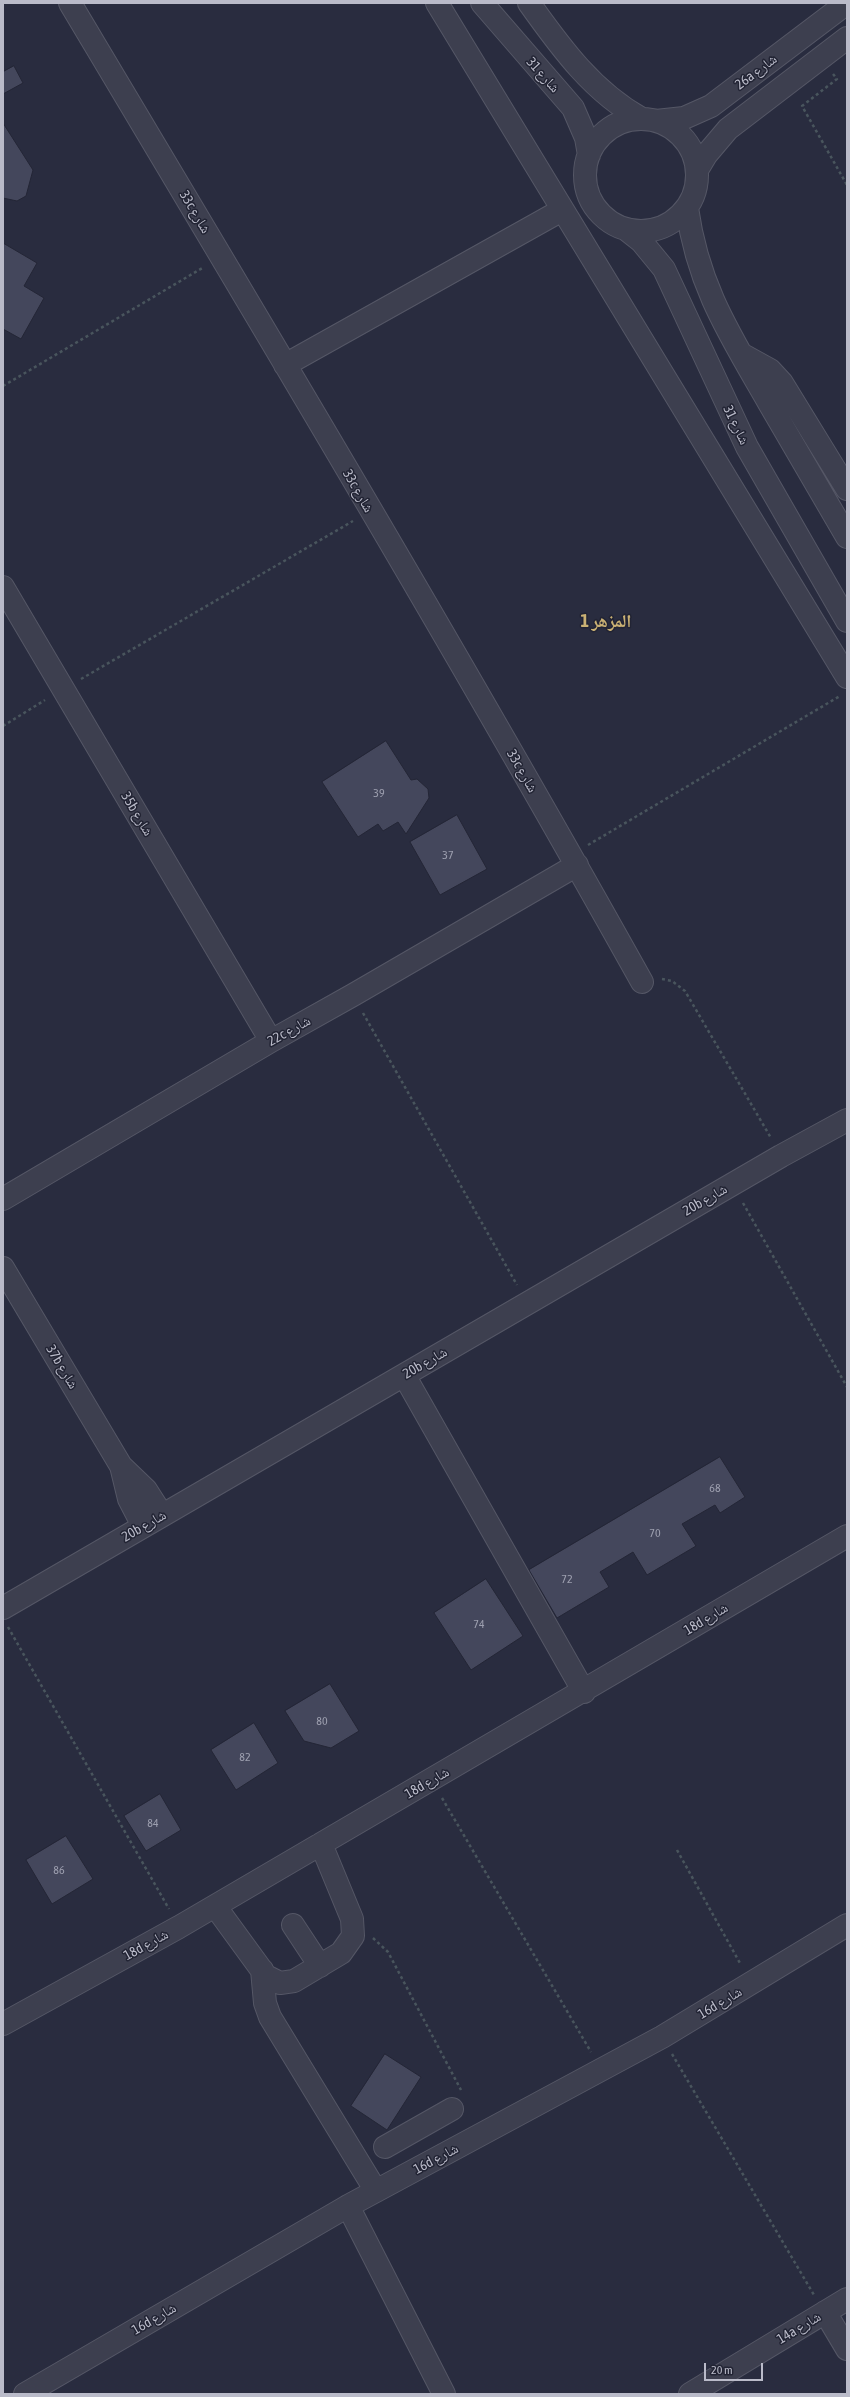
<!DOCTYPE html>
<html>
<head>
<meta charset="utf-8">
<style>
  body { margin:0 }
  #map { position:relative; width:850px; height:2397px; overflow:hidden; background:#292c3f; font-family:"Asap Condensed",sans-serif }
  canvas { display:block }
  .frame { position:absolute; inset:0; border:4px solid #babbc9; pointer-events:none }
  .scale { position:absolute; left:704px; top:2363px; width:59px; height:18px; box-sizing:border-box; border:2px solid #babbc9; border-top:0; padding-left:5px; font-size:12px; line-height:14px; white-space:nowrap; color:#babbc9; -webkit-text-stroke:3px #222434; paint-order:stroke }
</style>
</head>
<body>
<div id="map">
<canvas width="850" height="2397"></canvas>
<div class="frame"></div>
<div class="scale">20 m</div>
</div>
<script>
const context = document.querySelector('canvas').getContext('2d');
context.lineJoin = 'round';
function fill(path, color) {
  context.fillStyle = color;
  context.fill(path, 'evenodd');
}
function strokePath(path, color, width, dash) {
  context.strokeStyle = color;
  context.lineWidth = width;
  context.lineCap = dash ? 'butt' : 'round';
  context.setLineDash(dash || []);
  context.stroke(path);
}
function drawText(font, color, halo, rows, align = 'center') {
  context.font = font + ' "Asap Condensed","Noto Naskh Arabic",sans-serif';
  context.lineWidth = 3;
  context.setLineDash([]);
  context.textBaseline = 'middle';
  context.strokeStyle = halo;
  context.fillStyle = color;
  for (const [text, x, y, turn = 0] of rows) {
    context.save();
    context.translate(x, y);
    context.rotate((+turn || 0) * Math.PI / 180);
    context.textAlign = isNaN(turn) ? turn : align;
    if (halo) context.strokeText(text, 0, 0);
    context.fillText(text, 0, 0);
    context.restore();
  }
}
const building = new Path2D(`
  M14 66 23 83 3 94V72Z
  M3 123 33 170 26 196 17 201 3 198Z
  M3 243 37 263 24 286 44 298 21 339 3 329Z
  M386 741 411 780 417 779 428 789 429 798 406 834 398 822 383 831 378 824 358 837 322 782Z
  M457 815 487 869 440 895 410 842Z
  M720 1457 745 1497 720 1513 715 1505 682 1524 696 1546 647 1575 633 1552 600 1572 609 1587 557 1618 529 1570Z
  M486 1579 523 1636 471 1670 434 1613Z
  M330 1684 359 1731 331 1748 304 1741 285 1711Z
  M254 1723 278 1763 236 1790 211 1750Z
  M160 1794 181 1830 146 1851 124 1816Z
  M66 1836 93 1879 52 1904 26 1860Z
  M385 2054 421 2077 387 2130 351 2106Z`);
fill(building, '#44475c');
strokePath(building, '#242636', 1);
const minor = new Path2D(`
  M70 3C264 328 458 652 642 982
  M437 3 847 677
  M482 3 573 108 586 138 589 155
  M529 3C561 48 593 92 642 119
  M585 175a56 56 0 1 1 112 0a56 56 0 1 1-112 0Z
  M656 121 684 118 711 106 847 3
  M697 170 706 155 728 129 847 38
  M687 208C698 287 730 335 769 403 795 448 821 493 847 537
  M627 230 641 241 664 269 747 447 847 621
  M741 354 770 370 782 383 847 489
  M285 365 562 210
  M3 587 271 1041
  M3 1199 271 1041 353 995 577 865
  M3 1268 121 1466 146 1490 162 1515
  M404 1375 584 1692
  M121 1466 129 1499 143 1526
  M3 1608 781 1156 847 1120
  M215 1906 266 1976 280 1983 294 1981 341 1953 353 1936 352 1919 321 1844
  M293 1925 320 1966
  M262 1970 265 2003 270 2017 376 2191
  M3 2024 179 1927 847 1536
  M385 2147 452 2109
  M348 2206 444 2394
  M825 2312 847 2349
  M25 2394 348 2206 662 2037 847 1925
  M690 2394 847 2299`);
strokePath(minor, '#555766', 24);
strokePath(new Path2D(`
  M833 74 837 79 802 106 847 185
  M3 386 204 267
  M81 679 353 521
  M3 726 45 700
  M588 845 840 696
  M662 979 672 981 685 991 771 1138
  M363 1013 517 1285
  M743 1203 847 1387
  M8 1627 169 1909
  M442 1798 591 2052
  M677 1850 741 1965
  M373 1938 388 1952 461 2090
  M672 2054 814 2295`), '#49555d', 2.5, [3, 3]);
strokePath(minor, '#3d3f4f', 22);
drawText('12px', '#9c9eae', null, [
  ["39",379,793],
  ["37",448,855],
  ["68",715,1488],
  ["70",655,1533],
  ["72",567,1579],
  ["74",479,1624],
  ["80",322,1721],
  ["82",245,1757],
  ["84",153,1823],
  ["86",59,1870]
]);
drawText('14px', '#babbc9', '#222434', [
  ["26a شارع",756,72,-37],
  ["شارع 31",543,75,48],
  ["33c شارع",195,212,59],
  ["شارع 31",736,425,64],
  ["33c شارع",358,491,60],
  ["33c شارع",522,771,60],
  ["35b شارع",137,814,59],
  ["22c شارع",289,1031,-29],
  ["20b شارع",705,1200,-30],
  ["20b شارع",425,1363,-30],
  ["37b شارع",62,1367,59],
  ["20b شارع",144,1526,-30],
  ["18d شارع",706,1619,-31],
  ["18d شارع",427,1783,-30],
  ["18d شارع",146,1945,-29],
  ["16d شارع",720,2003,-31],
  ["16d شارع",436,2159,-28],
  ["16d شارع",154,2319,-30],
  ["14a شارع",799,2328,-31]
]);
drawText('bold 18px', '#cab174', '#222434', [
  ["المزهر 1",606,621]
]);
</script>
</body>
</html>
